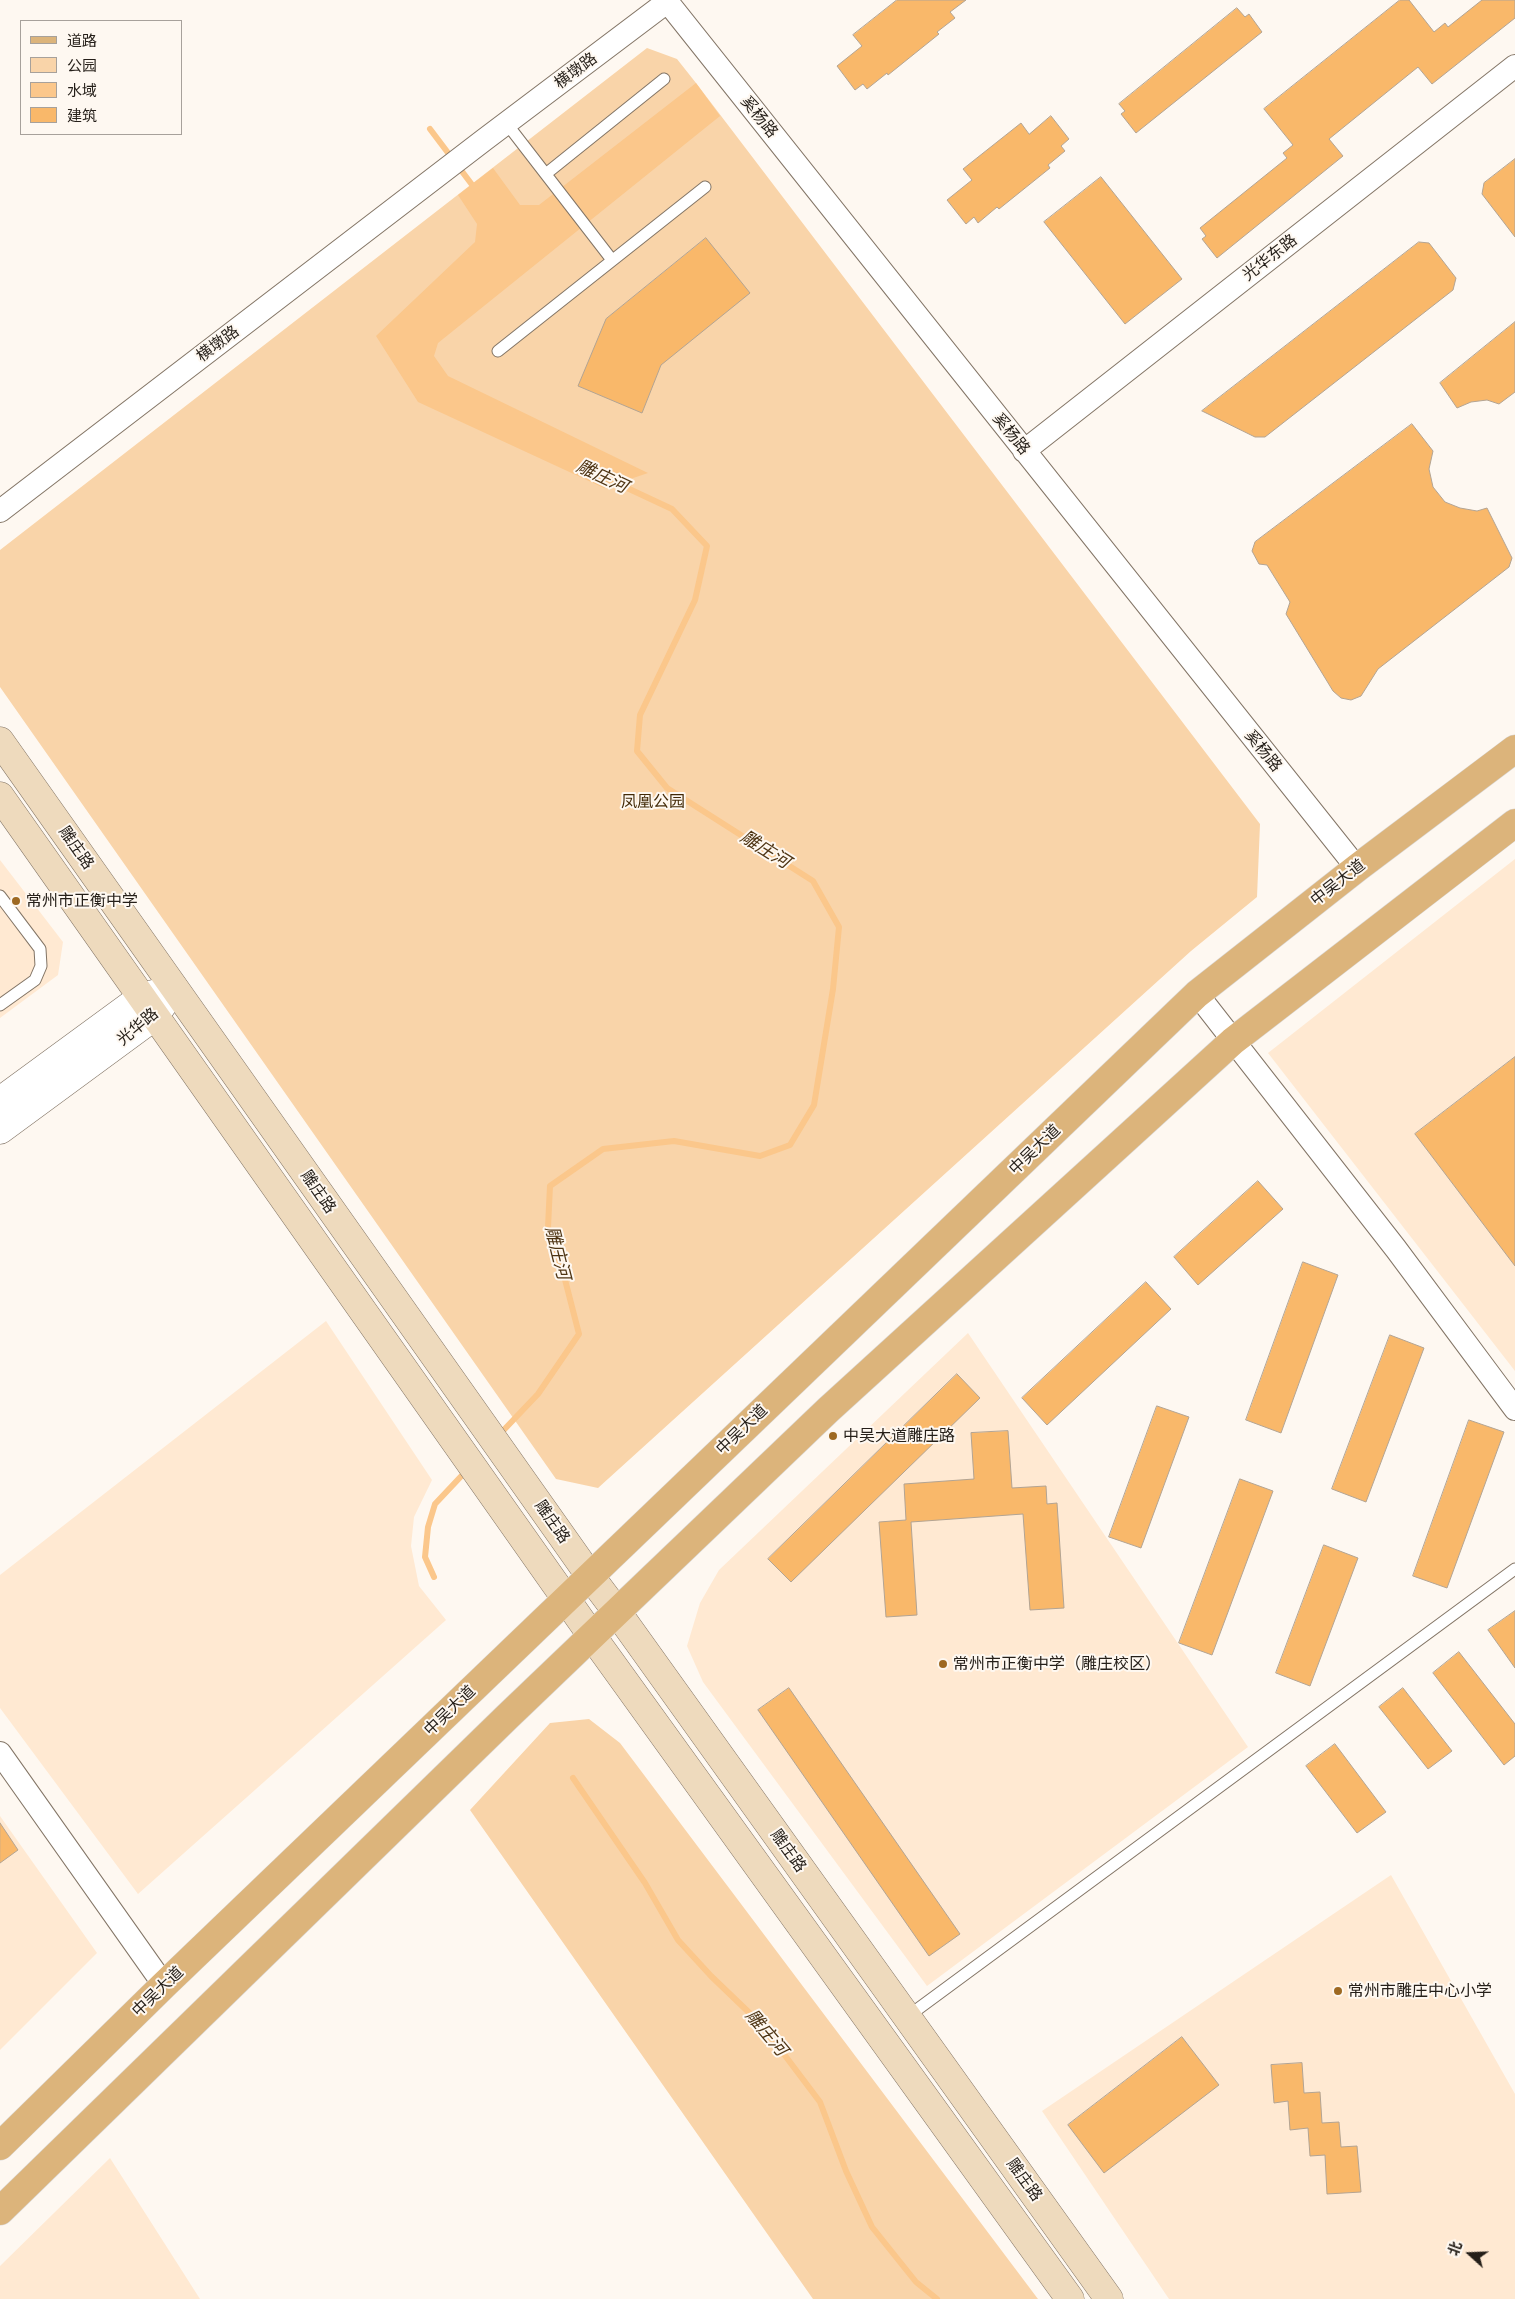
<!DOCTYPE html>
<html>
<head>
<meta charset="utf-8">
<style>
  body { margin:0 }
  #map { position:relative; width:1515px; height:2299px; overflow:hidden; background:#fef8f1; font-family:Rubik,"Noto Sans SC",sans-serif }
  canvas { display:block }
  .legend { position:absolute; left:20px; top:20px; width:162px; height:115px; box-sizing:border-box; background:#fef8f1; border:1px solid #a7a19b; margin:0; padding:6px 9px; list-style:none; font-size:15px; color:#251f19 }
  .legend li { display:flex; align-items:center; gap:10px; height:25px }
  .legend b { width:25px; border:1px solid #a7a19b }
  .north { position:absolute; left:1445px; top:2229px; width:50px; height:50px; -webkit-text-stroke:4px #fef8f1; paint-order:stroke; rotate:290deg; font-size:14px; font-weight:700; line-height:20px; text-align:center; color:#251f19 }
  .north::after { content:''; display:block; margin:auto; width:18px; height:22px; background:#251f19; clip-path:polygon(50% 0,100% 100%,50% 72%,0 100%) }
</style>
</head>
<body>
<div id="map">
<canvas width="1515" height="2299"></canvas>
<ul class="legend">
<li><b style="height:6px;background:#dcb47b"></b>道路</li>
<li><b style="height:14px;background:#f9d4a9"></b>公园</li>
<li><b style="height:14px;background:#fbc78b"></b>水域</li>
<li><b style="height:14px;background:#f9b86a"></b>建筑</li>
</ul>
<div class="north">北</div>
</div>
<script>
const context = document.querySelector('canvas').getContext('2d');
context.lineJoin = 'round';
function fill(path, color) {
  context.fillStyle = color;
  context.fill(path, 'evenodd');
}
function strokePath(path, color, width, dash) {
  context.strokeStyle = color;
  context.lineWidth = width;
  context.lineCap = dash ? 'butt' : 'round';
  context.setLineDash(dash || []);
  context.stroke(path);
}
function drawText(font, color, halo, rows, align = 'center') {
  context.font = font + ' Rubik,"Noto Sans SC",sans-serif';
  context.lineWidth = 4;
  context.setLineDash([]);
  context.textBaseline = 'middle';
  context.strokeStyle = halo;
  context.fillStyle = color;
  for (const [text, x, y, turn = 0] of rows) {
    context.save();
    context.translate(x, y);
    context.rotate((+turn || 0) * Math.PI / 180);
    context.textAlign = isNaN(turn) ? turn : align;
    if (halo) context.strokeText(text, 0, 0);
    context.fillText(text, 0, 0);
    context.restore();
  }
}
fill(new Path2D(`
  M1515 859V1371L1268 1053Z
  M0 860 63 942 58 975 0 1018Z
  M326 1321 432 1480 414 1517 411 1546 419 1586 446 1620 138 1894 0 1708V1575Z
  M968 1333 1248 1747 927 1986 703 1682 687 1646 700 1603 719 1570Z
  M0 1816 97 1953 0 2050Z
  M1391 1875 1515 2094V2299H1169L1042 2111Z
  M110 2158 200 2299H0V2266Z`), '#ffe9d2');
fill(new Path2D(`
  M647 48 677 59 696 83 1260 824 1257 897 1191 951 598 1488 556 1479 0 687V550Z
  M589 1719 620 1743 1038 2299H813L470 1810 550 1723Z`), '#f9d4a9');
fill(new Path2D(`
  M696 83 720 116 438 343 434 356 448 376 648 473 604 488 418 402 376 336 475 242 477 224 458 195 493 168 520 205H539Z`), '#fbc78b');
strokePath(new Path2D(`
  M430 129 476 190
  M499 1435 538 1394 579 1334 562 1268 548 1227 550 1186 603 1149 674 1141 760 1156 790 1145 814 1105 833 989 839 927 813 881 667 788 637 751 640 715 695 600 707 546 672 509 610 480
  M434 1577 425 1557 428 1527 435 1504 467 1470
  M573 1778 645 1883 678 1940 711 1976 762 2025 820 2102 846 2171 872 2227 916 2282 937 2299`), '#fbc78b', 6);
const building = new Path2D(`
  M897 0H966L950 12 955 18 937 32 939 34 888 75 887 73 867 89 863 84 855 90 837 66 862 46 853 35Z
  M1400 0H1409L1434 32 1445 23 1448 27 1482 0H1515V18L1432 84 1418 67 1329 139 1343 156 1217 258 1202 239 1206 236 1200 228 1287 158 1283 153 1293 145 1264 109Z
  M1237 8 1245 17 1249 14 1262 32 1136 133 1121 114 1125 111 1119 104Z
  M1051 116 1069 139 1061 146 1065 151 1048 165 1050 168 999 209 997 207 978 223 974 217 966 224 947 200 972 180 963 169 1021 123 1029 134Z
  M1515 159V237L1482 194 1484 183Z
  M1101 177 1182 279 1125 324 1044 222Z
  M706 238 750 293 661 365 642 413 578 386 606 319Z
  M1419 242 1429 243 1456 278 1453 290 1265 437H1255L1202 411Z
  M1515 322V392L1499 404 1487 400 1471 402 1457 408 1440 383Z
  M1412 424 1433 451 1429 469 1433 487 1445 502 1460 508 1477 511 1487 508 1512 558 1509 567 1378 669 1361 696 1351 700 1341 698 1333 691 1286 614 1290 602 1267 565 1259 564 1252 551 1255 542Z
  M1515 1057V1266L1415 1134Z
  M1258 1181 1283 1209 1198 1285 1174 1257Z
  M1303 1262 1338 1275 1281 1433 1246 1420Z
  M1146 1282 1171 1309 1047 1425 1022 1398Z
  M1390 1335 1424 1348 1366 1502 1332 1489Z
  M957 1374 980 1398 791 1582 768 1559Z
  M1157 1406 1189 1417 1141 1548 1109 1537Z
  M1469 1420 1504 1432 1447 1588 1413 1576Z
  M1008 1431 1012 1488 1046 1486 1047 1504 1057 1503 1064 1608 1030 1610 1023 1514 911 1522 917 1615 886 1617 879 1522 906 1520 904 1484 974 1479 971 1433Z
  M1240 1479 1273 1491 1212 1655 1179 1643Z
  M1324 1545 1358 1558 1310 1686 1276 1673Z
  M1515 1611V1668L1488 1630Z
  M1459 1652 1515 1724V1756L1504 1765 1433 1673Z
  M789 1688 960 1934 929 1956 758 1710Z
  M1403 1688 1452 1751 1428 1769 1379 1707Z
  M1335 1744 1386 1812 1357 1833 1306 1766Z
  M0 1823 18 1850 0 1863Z
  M1182 2037 1219 2085 1104 2173 1068 2125Z
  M1302 2063 1304 2093 1320 2092 1322 2123 1339 2122 1341 2147 1357 2146 1361 2192 1327 2194 1325 2155 1310 2156 1308 2128 1290 2130 1288 2101 1274 2103 1271 2065Z`);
fill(building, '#f9b86a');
strokePath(building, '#b3a493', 1);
const service = new Path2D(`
  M507 124 612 260
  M547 173 664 79
  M498 351 705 187
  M0 896 40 949 41 966 35 980 0 1005
  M907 2017 1515 1569`);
const minor = new Path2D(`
  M666 0 1357 868
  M1024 451 1515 66
  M0 511 484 140 667 2
  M1197 994 1396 1249 1515 1409
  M0 1753 164 1985`);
const tertiary = new Path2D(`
  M0 1101 142 997 165 991
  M0 1130 155 1016 174 988`);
const secondary = new Path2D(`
  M0 741 590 1576 617 1612 1109 2299
  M0 796 592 1636 1070 2299`);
const primary = new Path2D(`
  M0 2146 164 1985 1197 994 1357 868 1515 749
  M0 2211 507 1717 828 1410 1233 1041 1515 823`);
strokePath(service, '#837566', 13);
strokePath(minor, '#837566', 24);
strokePath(tertiary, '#837566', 29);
strokePath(secondary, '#837566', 29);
strokePath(primary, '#d8d7d6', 29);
strokePath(service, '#fff', 11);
strokePath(minor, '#fff', 22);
strokePath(tertiary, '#fff', 28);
strokePath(secondary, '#eedabd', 28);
strokePath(primary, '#dcb47b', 28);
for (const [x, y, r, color] of [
  [16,901,5,"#9e6922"],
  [833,1436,5,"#9e6922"],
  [943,1664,5,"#9e6922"],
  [1338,1991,5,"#9e6922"]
]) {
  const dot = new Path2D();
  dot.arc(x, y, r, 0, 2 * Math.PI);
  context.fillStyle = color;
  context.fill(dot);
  strokePath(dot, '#fef8f1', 2);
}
drawText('16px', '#251f19', '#fef8f1', [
  ["横墩路",576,71,-37],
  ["奚杨路",759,117,51],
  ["光华东路",1270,258,-38],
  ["横墩路",218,344,-37],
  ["奚杨路",1011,434,51],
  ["奚杨路",1263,751,51],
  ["雕庄路",76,848,55],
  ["中吴大道",1338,883,-38],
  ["光华路",138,1027,-40],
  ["中吴大道",1035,1150,-44],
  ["雕庄路",318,1192,55],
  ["中吴大道",742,1430,-44],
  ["雕庄路",552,1522,55],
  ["中吴大道",450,1711,-44],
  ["雕庄路",788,1851,54],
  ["中吴大道",158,1992,-44],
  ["雕庄路",1024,2180,54]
]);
drawText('16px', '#432a07', '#fef8f1', [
  ["凤凰公园",653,802]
]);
drawText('16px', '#251f19', '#fef8f1', [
  ["常州市正衡中学",26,901],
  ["中吴大道雕庄路",843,1436],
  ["常州市正衡中学（雕庄校区）",953,1664],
  ["常州市雕庄中心小学",1348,1991]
], 'left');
drawText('italic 18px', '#4f3514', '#fef8f1', [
  ["雕庄河",602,477,25],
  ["雕庄河",765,850,32],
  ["雕庄河",557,1253,76],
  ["雕庄河",766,2033,50]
]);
</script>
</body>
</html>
